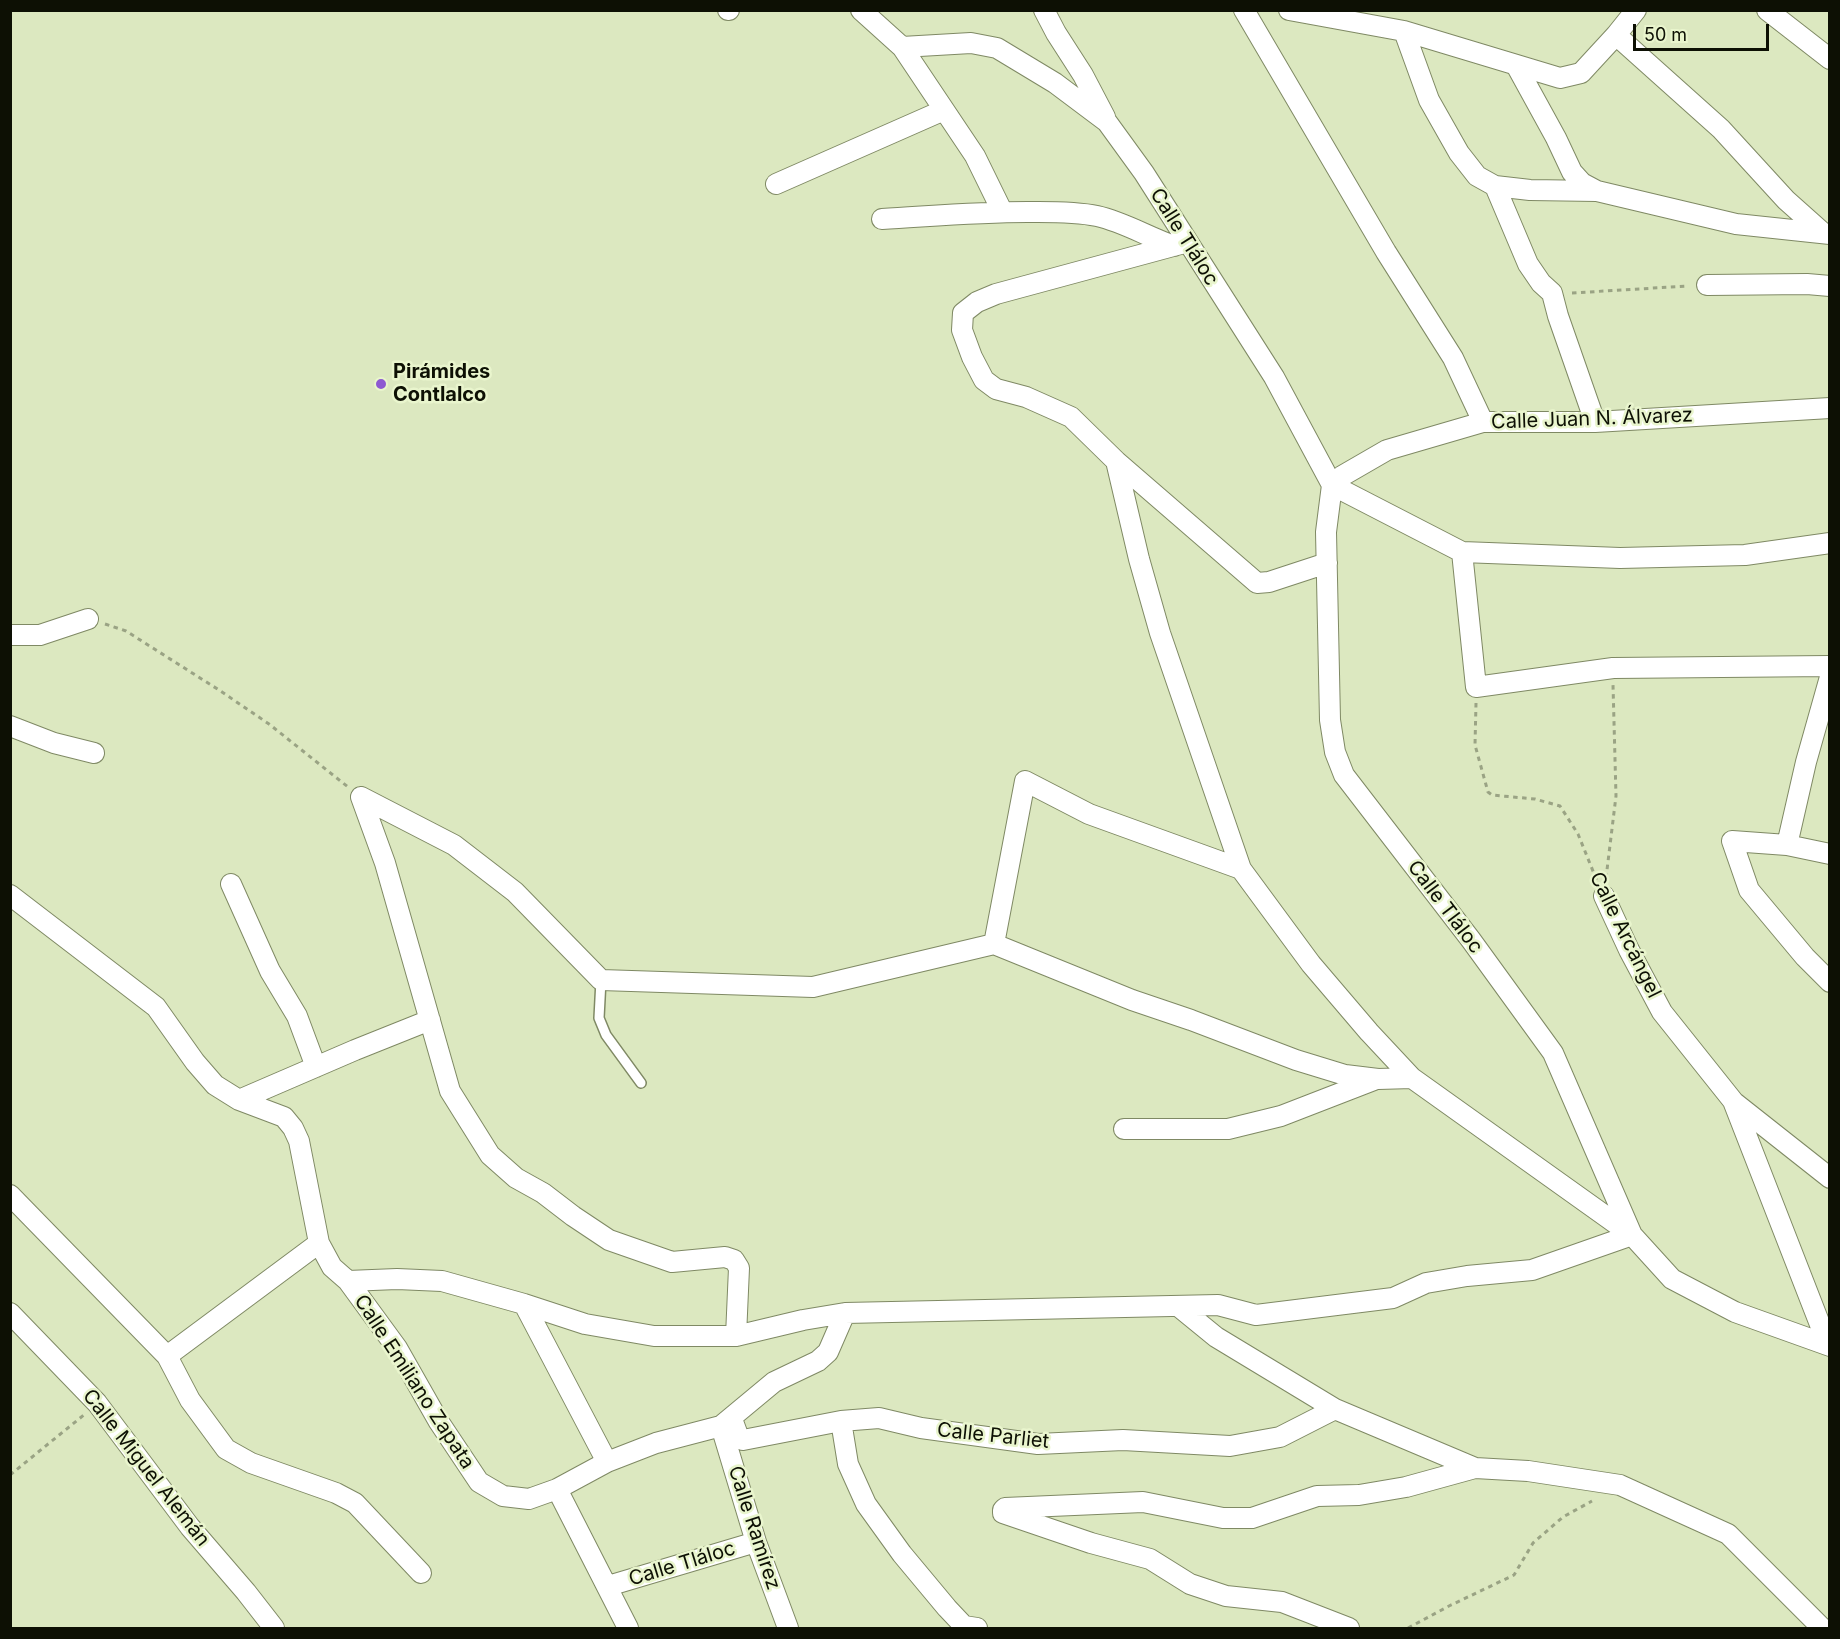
<!DOCTYPE html>
<html>
<head>
<meta charset="utf-8">
<style>
  body { margin:0 }
  #map { position:relative; width:1840px; height:1639px; overflow:hidden; background:#dce8c0; font-family:Inter,sans-serif }
  canvas { display:block }
  .frame { position:absolute; inset:0; border:12px solid #0d1004; pointer-events:none }
  .scale { position:absolute; left:1633px; top:24px; width:136px; height:27px; box-sizing:border-box; border:3px solid #0d1004; border-top:0; padding-left:8px; font-size:18px; line-height:21px; white-space:nowrap; color:#0d1004; -webkit-text-stroke:4px #e9f5cd; paint-order:stroke }
</style>
</head>
<body>
<div id="map">
<canvas width="1840" height="1639"></canvas>
<div class="frame"></div>
<div class="scale">50 m</div>
</div>
<script>
const context = document.querySelector('canvas').getContext('2d');
context.lineJoin = 'round';
function strokePath(path, color, width, dash) {
  context.strokeStyle = color;
  context.lineWidth = width;
  context.lineCap = dash ? 'butt' : 'round';
  context.setLineDash(dash || []);
  context.stroke(path);
}
function drawText(font, color, halo, rows, align = 'center') {
  context.font = font + ' Inter,sans-serif';
  context.lineWidth = 5;
  context.setLineDash([]);
  context.textBaseline = 'middle';
  context.strokeStyle = halo;
  context.fillStyle = color;
  for (const [text, x, y, turn = 0] of rows) {
    context.save();
    context.translate(x, y);
    context.rotate((+turn || 0) * Math.PI / 180);
    context.textAlign = isNaN(turn) ? turn : align;
    if (halo) context.strokeText(text, 0, 0);
    context.fillText(text, 0, 0);
    context.restore();
  }
}
const service = new Path2D(`
  M601 980 599 1018 606 1035 641 1083`);
const minor = new Path2D(`
  M728 10H729
  M861 10 902 47 971 43 997 48 1055 83 1107 122 1144 173 1274 377 1332 485 1326 532 1330 720 1335 752 1344 775 1471 940 1553 1053 1632 1235
  M1044 10 1056 33 1083 75 1105 117
  M1244 10 1386 252 1453 358 1483 422
  M1289 10 1404 31 1560 78 1581 73 1616 35 1636 10
  M1767 10 1830 59
  M1404 31 1429 100 1459 153 1477 176 1495 186 1530 190 1597 191 1736 224 1830 234
  M1616 35 1721 129 1786 200 1823 233
  M902 47 975 156 1002 211
  M1517 67 1556 138 1572 172 1582 183 1597 191
  M776 184 944 110
  M1495 186 1528 264 1541 283 1552 293 1558 316 1595 422
  M882 219C934 216 986 211 1038 212 1057 212 1078 212 1097 216 1124 222 1148 237 1174 246
  M1188 242 996 294 977 302 963 313 962 330 972 357 984 380 996 389 1026 397 1071 417 1116 461 1139 559 1160 633 1241 869
  M1707 285 1807 284 1830 286
  M1830 408 1595 422H1483L1387 450 1342 476 1332 485 1462 552 1620 558 1745 555 1830 543
  M1116 461 1257 583 1269 582 1327 563
  M1462 552 1476 687 1613 668 1830 666
  M10 635H40L88 619
  M10 726 54 743 94 753
  M361 797 454 845 515 892 601 980 813 987 994 944 1132 1000 1191 1020 1296 1060 1345 1075 1378 1079 1412 1078
  M361 797 385 863 450 1091 490 1155 516 1178 543 1193 573 1216 609 1240 672 1262 725 1257 734 1260 739 1268 736 1336
  M1787 845 1806 762 1830 677
  M1830 854 1787 845 1732 841 1749 890 1805 957 1830 982
  M231 884 270 971 297 1016 316 1067
  M10 895 156 1007 195 1062 215 1085 239 1100 284 1117 293 1128 299 1141 319 1243 332 1267 348 1281 397 1348 439 1422 479 1482 503 1496 529 1499 557 1489 607 1462 656 1443 721 1426 774 1382 818 1361 828 1352 845 1313
  M1604 896 1629 950 1662 1012 1733 1101 1828 1345
  M994 944 1025 781 1089 814 1241 869 1311 964 1369 1032 1412 1078 1632 1235 1672 1279 1735 1312 1830 1346
  M239 1100 355 1050 430 1020
  M1735 1103 1830 1178
  M1124 1129H1228L1281 1116 1374 1080
  M10 1195 167 1356 190 1400 226 1449 251 1463 336 1493 355 1503 421 1573
  M348 1281 397 1279 442 1281 524 1304 585 1324 654 1336H736L803 1320 845 1313 1218 1305 1256 1315 1393 1298 1426 1283 1467 1276 1532 1270 1632 1235
  M524 1304 607 1462
  M1178 1306 1216 1337 1335 1409 1475 1468 1528 1471 1620 1485 1728 1534 1822 1628
  M10 1313 97 1403 190 1527 246 1592 274 1628
  M167 1356 319 1243
  M732 1419 739 1438 743 1440 841 1421 879 1418 921 1428 1038 1444 1123 1440 1230 1446 1280 1437 1335 1409
  M841 1421 848 1464 866 1504 902 1554 947 1608 964 1626 977 1628
  M721 1426 756 1542 788 1628
  M557 1489 628 1628
  M608 1586 756 1542
  M1349 1628 1282 1602 1226 1596 1190 1584 1150 1559 1091 1543 1003 1513V1510L1005 1508 1143 1502 1223 1518H1252L1317 1496 1359 1495 1406 1487 1475 1468`);
strokePath(service, '#7f8964', 12);
strokePath(minor, '#7f8964', 22);
strokePath(new Path2D(`
  M1572 293 1688 286
  M105 624 126 631 219 690 269 724 348 787
  M1476 703 1475 745 1488 792 1492 795 1535 799 1560 806 1578 834 1597 881
  M1606 878 1616 796 1613 685
  M10 1475 85 1414
  M1408 1628 1449 1606 1514 1575 1533 1543 1563 1517 1592 1501`), '#9aa384', 3, [4.5, 4.5]);
strokePath(service, '#fff', 9);
strokePath(minor, '#fff', 20);
for (const [x, y, r, color] of [
  [381,384,6,"#8d59d1"]
]) {
  const dot = new Path2D();
  dot.arc(x, y, r, 0, 2 * Math.PI);
  context.fillStyle = color;
  context.fill(dot);
  strokePath(dot, '#e9f5cd', 2);
}
drawText('20px', '#0d1004', '#e9f5cd', [
  ["Calle Tláloc",1184,237,58],
  ["Calle Juan N. Álvarez",1592,419,-2],
  ["Calle Tláloc",1445,907,53],
  ["Calle Arcángel",1625,935,64],
  ["Calle Emiliano Zapata",414,1382,57],
  ["Calle Parliet",993,1436,6],
  ["Calle Miguel Alemán",146,1468,52],
  ["Calle Ramírez",754,1528,72],
  ["Calle Tláloc",682,1564,-17]
]);
drawText('bold 20px', '#0d1004', '#e9f5cd', [
  ["Pirámides",393,372],
  ["Contlalco",393,395]
], 'left');
</script>
</body>
</html>
